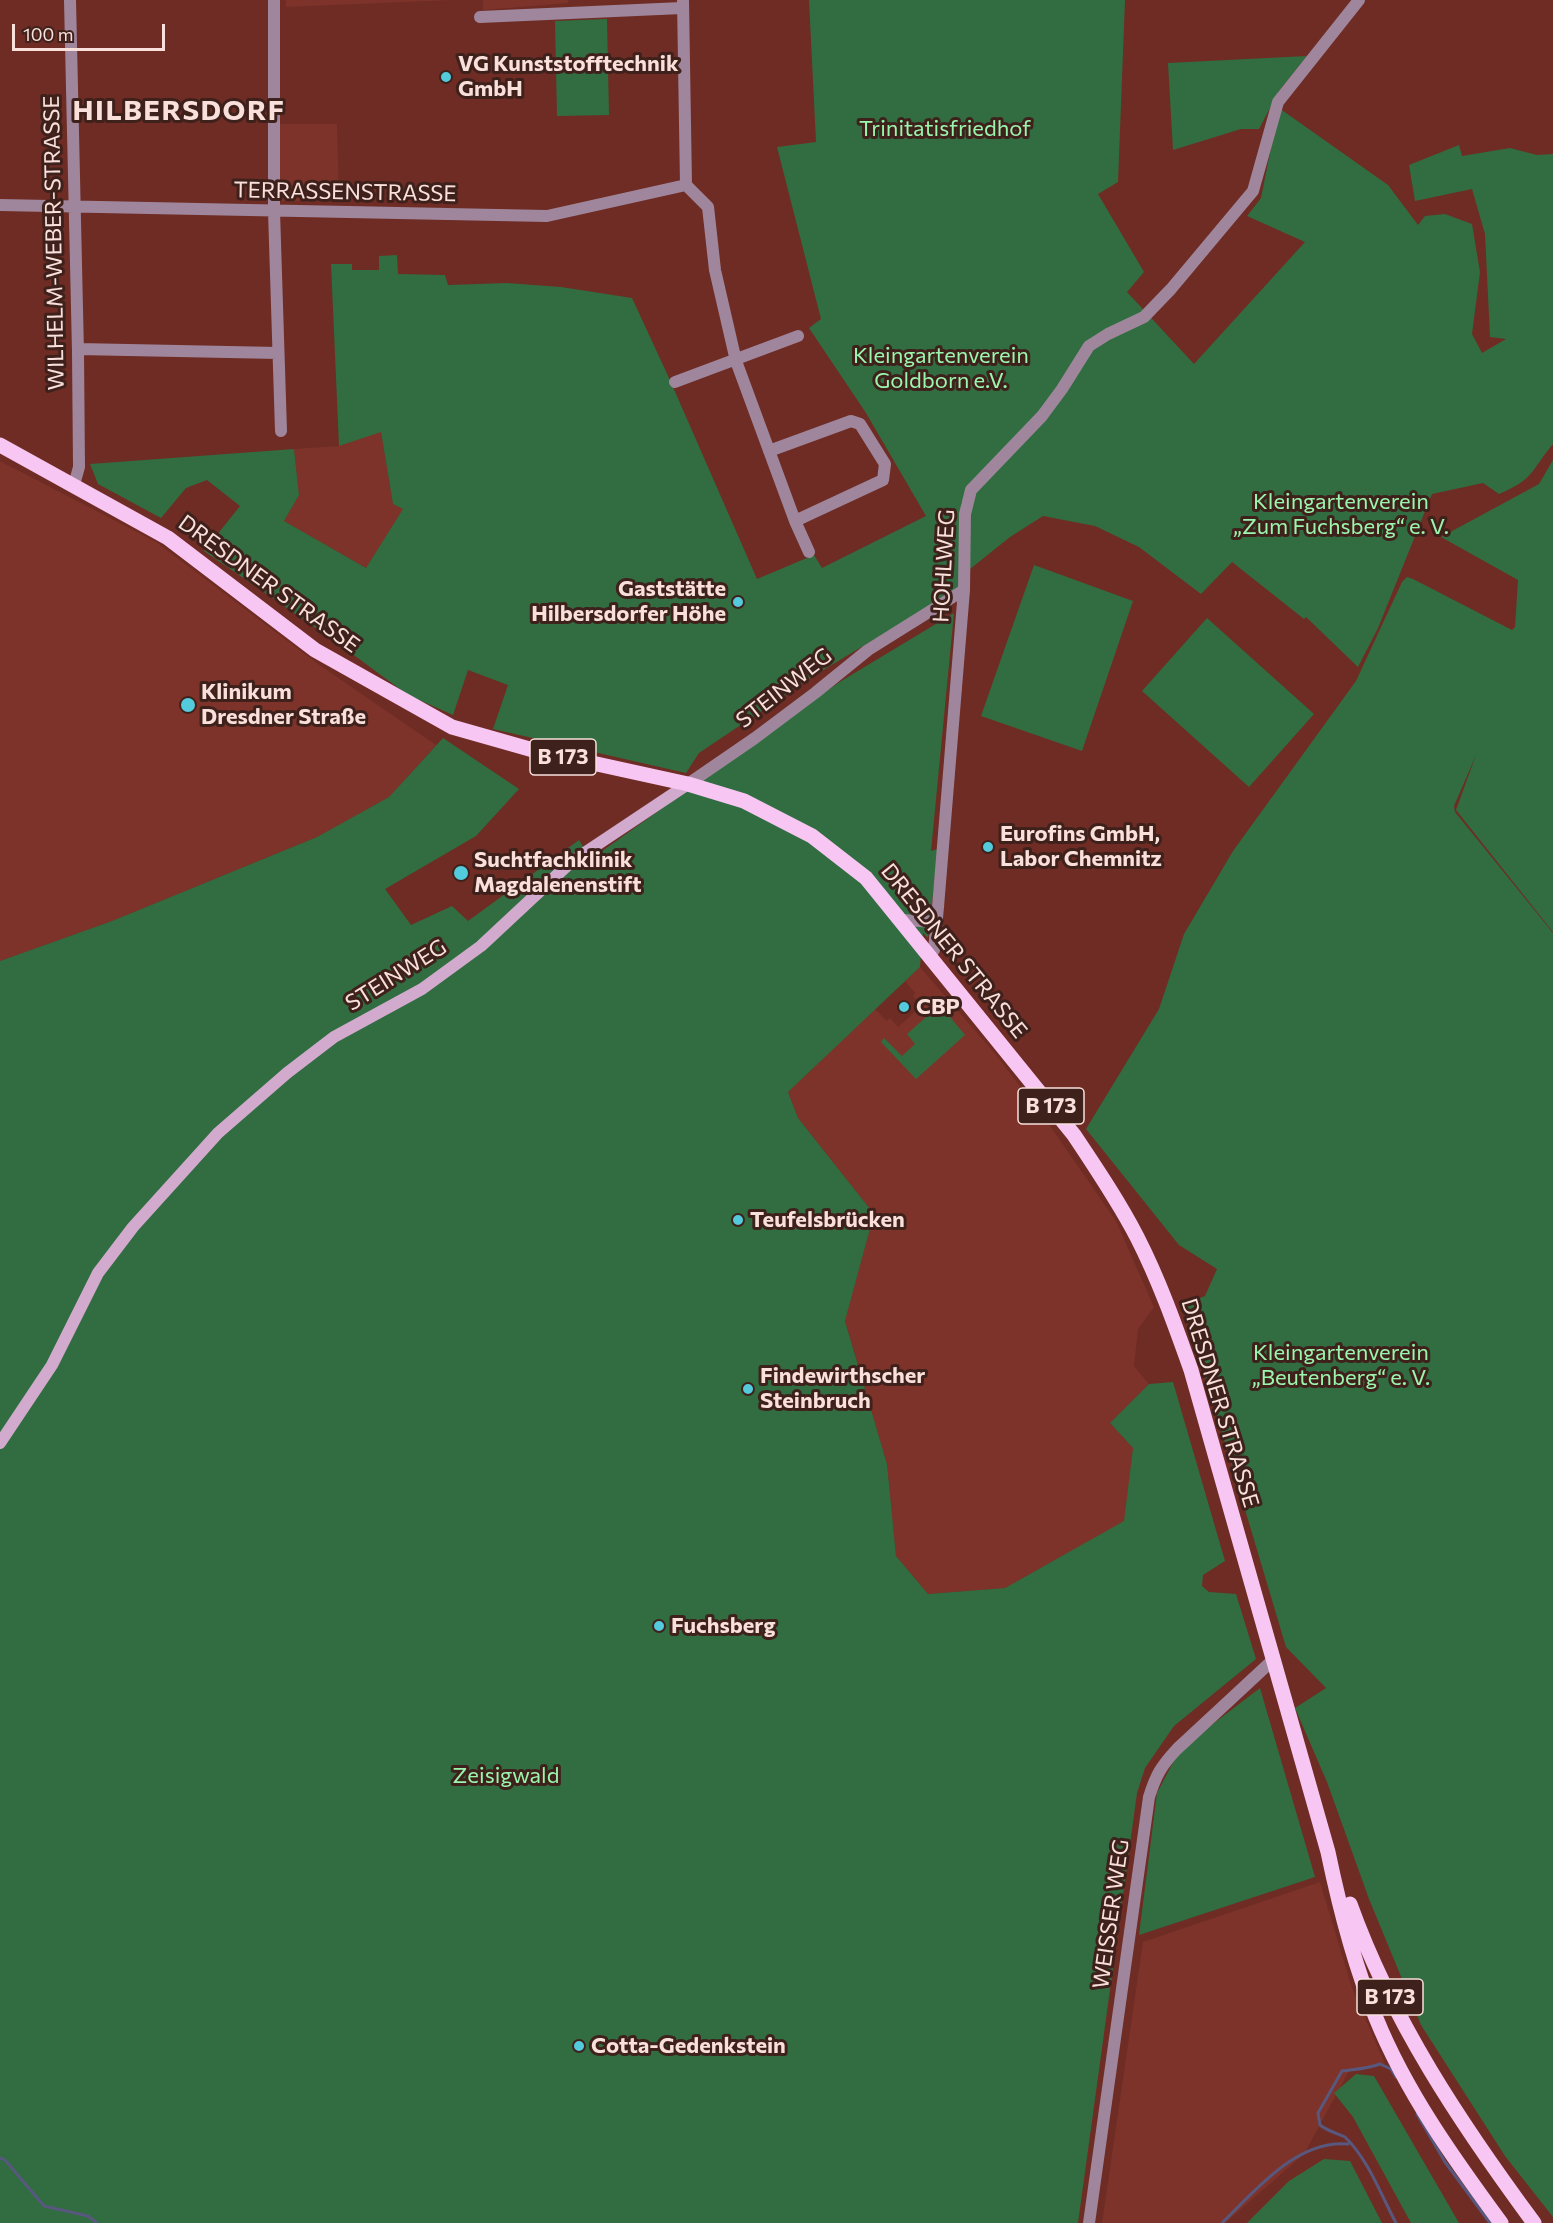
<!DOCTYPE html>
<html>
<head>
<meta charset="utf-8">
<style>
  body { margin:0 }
  #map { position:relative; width:1553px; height:2223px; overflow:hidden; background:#6e2c24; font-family:Commissioner,sans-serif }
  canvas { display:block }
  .scale { position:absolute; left:12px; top:24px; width:153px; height:27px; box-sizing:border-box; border:3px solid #f9e0db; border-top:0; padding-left:8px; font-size:18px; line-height:21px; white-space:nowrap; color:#f9e0db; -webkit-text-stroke:4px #3f211c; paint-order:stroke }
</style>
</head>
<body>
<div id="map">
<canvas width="1553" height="2223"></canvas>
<div class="scale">100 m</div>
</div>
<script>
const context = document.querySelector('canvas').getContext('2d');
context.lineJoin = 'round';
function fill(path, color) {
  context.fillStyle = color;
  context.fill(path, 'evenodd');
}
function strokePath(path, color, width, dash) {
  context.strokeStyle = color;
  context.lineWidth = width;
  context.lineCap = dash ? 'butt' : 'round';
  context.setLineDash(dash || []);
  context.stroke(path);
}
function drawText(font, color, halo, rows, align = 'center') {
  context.font = font + ' Commissioner,sans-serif';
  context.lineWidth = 6;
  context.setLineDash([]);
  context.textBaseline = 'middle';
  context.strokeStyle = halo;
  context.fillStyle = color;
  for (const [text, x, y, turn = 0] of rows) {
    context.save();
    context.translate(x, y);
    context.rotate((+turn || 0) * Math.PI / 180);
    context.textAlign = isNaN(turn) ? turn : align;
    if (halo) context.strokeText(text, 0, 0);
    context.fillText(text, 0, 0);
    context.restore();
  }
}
fill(new Path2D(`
  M286 0H452L286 7Z
  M483 0H568V3L483 10Z
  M279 124H337L339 200 279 201Z
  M381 431 393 504 404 509 366 568 284 521 299 495 294 449 339 446Z
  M0 461 156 542 318 664 436 745 389 797 317 837 112 921 0 961Z
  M920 967 996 1055 1048 1123 1116 1221 1154 1307 1138 1329 1134 1366 1149 1384 1110 1423 1133 1448 1125 1521 1005 1588 928 1594 896 1556 887 1464 845 1320 874 1214 798 1118 788 1092 875 1009 887 1021 890 1018 898 1027 921 1006 913 996 915 993 905 981Z
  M1320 1882 1352 1988 1385 2064 1354 2069 1348 2073 1304 2154 1225 2223H1102L1143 1942Z`), '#7d3329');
fill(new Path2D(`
  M809 0H1125L1118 182 1098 194 1144 272 1127 292 1194 364 1305 242 1247 216 1261 198 1279 108 1388 185 1418 225 1425 216 1445 214 1472 224 1480 272 1472 334 1482 353 1506 339 1490 337 1485 234 1472 189 1415 201 1409 165 1459 145 1462 156 1510 148 1537 155 1553 154V444C1531 470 1535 479 1499 494L1483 483 1432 494 1378 628 1358 667 1306 617 1304 619 1232 562 1201 594 1139 547 1095 526 1043 516 1010 537 970 569 969 513 961 502V587L815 675 699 753 686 773 493 729 508 685 468 670 453 715 408 695 332 639 204 551 240 506 207 480 186 488 161 518 98 484 90 464 294 449 299 495 284 521 366 568 403 509 393 504 381 432 339 446 331 264H352V270H379V256L397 255 398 274 445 275 448 285 507 283 561 287 632 298 669 378 757 579 814 555 822 568 926 516 866 413 809 328 821 319 777 147 816 142Z
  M607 19 609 115 557 116 555 21Z
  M1307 56 1279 91 1259 129H1241L1173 150 1168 63Z
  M1553 460V932L1456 810 1476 755 1454 806 1455 812 1553 933V2217L1505 2156 1421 2025 1369 1899 1327 1782 1295 1708 1326 1688 1286 1647 1184 1305 1205 1296 1217 1269 1179 1245 1086 1129 1159 1009 1184 934 1233 851 1356 681 1402 582 1407 577 1413 579 1512 630 1515 627 1518 580 1441 537 1539 484Z
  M1034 565 1133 601 1082 751 981 716Z
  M954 613 931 851 938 849 928 938 923 933 920 967 788 1092 798 1118 874 1214 845 1321 887 1464 896 1556 928 1594 1005 1588 1124 1521 1133 1448 1110 1423 1149 1384 1173 1382 1225 1561 1203 1575 1202 1586 1209 1592 1236 1594 1256 1659 1174 1726 1145 1768 1137 1793 1078 2223H0V961L112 921 317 837 389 797 443 738 519 789 476 836 385 889 411 925 452 906 468 921 579 840 591 859 838 683Z
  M1207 618 1314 714 1249 787 1142 691Z
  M934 1010 946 1012 965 1035 916 1079 881 1042 884 1038 902 1056 915 1044 907 1034Z
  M1260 1688 1315 1877 1139 1935 1157 1793 1180 1749Z
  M1356 2074 1374 2076 1459 2223H1411L1353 2117 1334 2093Z
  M1324 2159 1350 2161 1382 2223H1247L1289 2181Z`), '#316d40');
strokePath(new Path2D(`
  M1396 2077 1391 2069 1380 2064C1367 2069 1356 2069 1342 2071L1318 2113 1320 2125C1327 2131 1342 2135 1345 2137 1368 2159 1381 2195 1396 2223
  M1417 2114 1445 2162 1490 2223
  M0 2158 5 2160 44 2206 88 2216 97 2223
  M1222 2223C1255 2191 1297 2139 1348 2144`), '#58587e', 3);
strokePath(new Path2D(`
  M70 0 78 352 79 467 74 485
  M274 0V211L281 431
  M683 0 686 185 708 207 715 270 736 361 795 521 809 552
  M480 17 682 8
  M0 205 547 216 686 185
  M78 349 278 353
  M675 382 798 336
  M769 451 851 421 860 424 885 464 883 480 795 521
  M688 784 755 738 815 693 868 650 964 590
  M902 920 937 922
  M928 955 934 950 938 907 964 590 965 514 971 490 1042 416 1062 389 1089 346 1108 334 1144 317 1171 289 1253 191 1278 102 1359 0
  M1089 2223 1149 1797C1156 1775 1161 1766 1177 1749L1274 1659`), '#9f869c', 12);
strokePath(new Path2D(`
  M0 1443 52 1365 98 1273 133 1227 218 1133 287 1073 334 1037 422 989 481 946 571 862 688 784`), '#d1aacd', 12);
strokePath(new Path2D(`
  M0 445 168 538 315 650 452 727 533 750 688 784 744 801 812 836 866 878 1074 1135C1096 1168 1119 1202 1137 1237 1159 1280 1175 1325 1191 1370L1328 1852C1339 1905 1355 1967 1376 2018 1406 2092 1454 2159 1501 2223
  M1350 1904C1392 2021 1461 2124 1534 2223`), '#f8c6f3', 15);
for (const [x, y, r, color] of [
  [446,77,6,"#54cadd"],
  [738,602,6,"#54cadd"],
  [188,705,8,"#54cadd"],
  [988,847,6,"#54cadd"],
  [461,873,8,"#54cadd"],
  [904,1007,6,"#54cadd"],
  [738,1220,6,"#54cadd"],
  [748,1389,6,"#54cadd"],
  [659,1626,6,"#54cadd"],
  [579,2046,6,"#54cadd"]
]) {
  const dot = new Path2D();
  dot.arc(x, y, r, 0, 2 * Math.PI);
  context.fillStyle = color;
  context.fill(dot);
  strokePath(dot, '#3f211c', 2);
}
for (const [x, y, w] of [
  [563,757,66],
  [1051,1106,66],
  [1390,1997,66]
]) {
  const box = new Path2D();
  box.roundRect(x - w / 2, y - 18, w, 36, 4.5);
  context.fillStyle = '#3f211c';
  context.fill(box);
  strokePath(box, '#f9e0db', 1.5);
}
drawText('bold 21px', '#f9e0db', null, [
  ["B 173",563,757],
  ["B 173",1051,1106],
  ["B 173",1390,1997]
]);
drawText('bold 22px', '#f9e0db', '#3f211c', [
  ["VG Kunststofftechnik",458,64],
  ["GmbH",458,89],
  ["Gaststätte",726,589,"right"],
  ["Hilbersdorfer Höhe",726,614,"right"],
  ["Klinikum",201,692],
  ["Dresdner Straße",201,717],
  ["Eurofins GmbH,",1000,834],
  ["Labor Chemnitz",1000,859],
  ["Suchtfachklinik",474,860],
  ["Magdalenenstift",474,885],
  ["CBP",916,1007],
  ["Teufelsbrücken",750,1220],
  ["Findewirthscher",760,1376],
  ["Steinbruch",760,1401],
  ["Fuchsberg",671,1626],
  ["Cotta-Gedenkstein",591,2046]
], 'left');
drawText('22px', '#9af5ad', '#3f211c', [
  ["Trinitatisfriedhof",945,129],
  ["Kleingartenverein",941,356],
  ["Goldborn e.V.",941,381],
  ["Kleingartenverein",1341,502],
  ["„Zum Fuchsberg“ e. V.",1341,527],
  ["Kleingartenverein",1341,1353],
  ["„Beutenberg“ e. V.",1341,1378],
  ["Zeisigwald",506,1776]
]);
drawText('22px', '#f9e0db', '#3f211c', [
  ["TERRASSENSTRASSE",345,192,1],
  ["WILHELM-WEBER-STRASSE",54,243,-91],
  ["HOHLWEG",944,566,-87],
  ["DRESDNER STRASSE",269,584,36],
  ["STEINWEG",784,688,-38],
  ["DRESDNER STRASSE",954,951,51],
  ["STEINWEG",396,975,-32],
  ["DRESDNER STRASSE",1220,1403,73],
  ["WEISSER WEG",1111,1914,-82]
]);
context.letterSpacing = '1.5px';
drawText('bold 28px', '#f9e0db', '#3f211c', [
  ["HILBERSDORF",179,111]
]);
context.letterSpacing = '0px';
</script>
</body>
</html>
